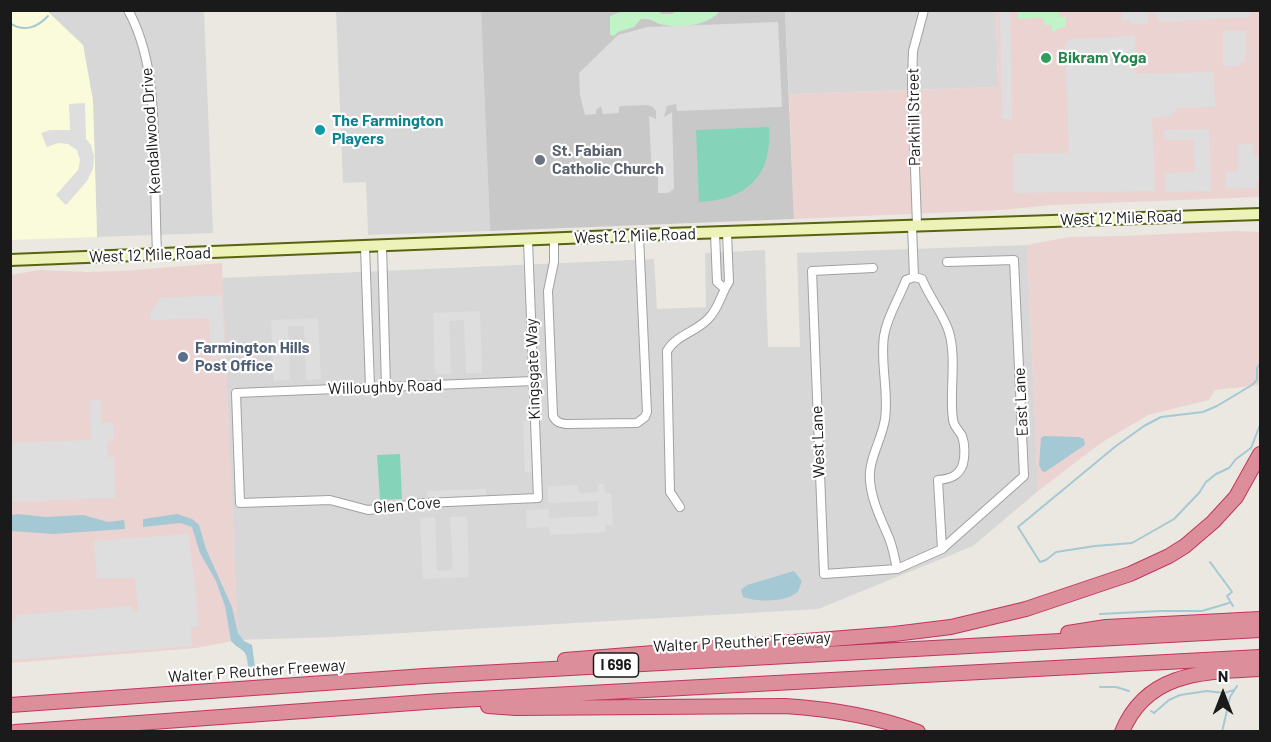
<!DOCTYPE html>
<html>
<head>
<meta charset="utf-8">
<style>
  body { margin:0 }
  #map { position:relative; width:1271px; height:742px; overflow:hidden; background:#ebe8e1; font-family:Barlow,sans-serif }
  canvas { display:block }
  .frame { position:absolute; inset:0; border:12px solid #1a1a1a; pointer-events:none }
  .north { position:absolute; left:1193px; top:664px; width:60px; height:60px; -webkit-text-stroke:4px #fff; paint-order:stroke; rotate:0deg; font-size:16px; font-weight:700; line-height:24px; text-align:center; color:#1a1a1a }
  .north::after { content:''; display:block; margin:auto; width:21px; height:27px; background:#1a1a1a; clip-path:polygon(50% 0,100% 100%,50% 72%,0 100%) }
</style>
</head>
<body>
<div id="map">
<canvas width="1271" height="742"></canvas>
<div class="frame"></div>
<div class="north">N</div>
</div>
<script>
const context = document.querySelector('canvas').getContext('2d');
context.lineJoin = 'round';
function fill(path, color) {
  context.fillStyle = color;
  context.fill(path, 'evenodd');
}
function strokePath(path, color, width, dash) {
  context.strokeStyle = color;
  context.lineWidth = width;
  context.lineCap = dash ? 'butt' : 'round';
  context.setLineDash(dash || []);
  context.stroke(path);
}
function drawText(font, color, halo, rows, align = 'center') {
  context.font = font + ' Barlow,sans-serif';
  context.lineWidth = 4.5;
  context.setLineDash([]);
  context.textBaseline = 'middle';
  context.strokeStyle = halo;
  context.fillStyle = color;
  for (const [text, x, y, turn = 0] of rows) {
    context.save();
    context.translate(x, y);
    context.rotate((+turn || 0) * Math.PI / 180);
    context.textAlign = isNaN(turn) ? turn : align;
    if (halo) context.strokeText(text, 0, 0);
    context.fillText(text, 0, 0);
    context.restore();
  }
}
fill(new Path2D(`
  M47 11H215H204L213 233 97 237 93 101 83 45Z
  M336 11H481L490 231 368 235 366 182 343 183Z
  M785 11H996L998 87 789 94Z
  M1027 245 1038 491 973 546 818 609 333 637 238 640 222 278 654 259 657 309 706 307 705 253 765 250 768 347H800L797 253Z`), '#d8d7d7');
fill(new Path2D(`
  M996 11H1260V197L1052 205 1002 210 794 219 789 94 998 87Z
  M1234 231 1260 232V385L1215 390 1209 400 1148 415 1101 443 1038 491 1027 245 1069 237 1121 236Z
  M222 263 238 640 196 648 11 663V275L39 270 87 272 122 271Z`), '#ebd3d1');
fill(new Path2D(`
  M10 11H47L83 45 93 101 97 237 11 240Z`), '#fafbda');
fill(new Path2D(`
  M481 11H785L794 219 490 231Z`), '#c8c8c8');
fill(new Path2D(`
  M623 11H658L662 14H672L676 11H720C709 25 683 28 665 25 655 24 654 18 641 19L634 27 618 32 614 36 610 35V16Z
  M1018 11H1059V17H1066V27L1059 28 1052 33V25H1044L1043 18 1018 19Z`), '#c0f3c6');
fill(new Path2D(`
  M769 127C773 175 747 200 699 202L696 130Z
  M400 454 402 499 380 500 377 455Z`), '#85d4b9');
fill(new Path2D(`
  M1000 11H1010L1012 119H1002Z
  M1122 11H1148V24H1131L1130 20H1122Z
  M1149 11H1250V17L1158 22 1157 14H1150Z
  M778 22 782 107 677 111 676 104 667 106 664 117 672 112 674 189 668 193H658V177L652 175 649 116 656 119V111L653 107 648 105 621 106 619 107V113L603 114 601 106 596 110V114L585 115 580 95 579 73 618 35 648 27Z
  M1223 31H1246V62H1239V66H1223Z
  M1135 36 1136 74 1214 72 1215 107 1179 108 1170 116 1152 118 1155 191 1014 193 1013 154 1069 153 1065 44 1069 39Z
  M85 103 86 139 91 145 94 156 93 169 87 181 66 205 56 195 78 170 80 160 77 150 68 144 58 143 47 147 41 133 50 130H70L69 104Z
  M1209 129 1211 191 1166 192 1165 173 1195 172 1194 140H1165L1164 130Z
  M1253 143V156H1260V180L1257 181V188L1226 189V172L1238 171V144Z
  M222 295 225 358 211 359 209 318 151 320 150 314 160 298Z
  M480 311 482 373H466L464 320 449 321 451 374H435L433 313Z
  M318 318 321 379 306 380 304 326H288L290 380 274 381 271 320Z
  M90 400H101L102 423 113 422 114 441H107V457H114L115 498 11 502V443L91 440Z
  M523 421H530L532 472H525Z
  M598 484H604L605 493H611L613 525H605V532L550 535 549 527 527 528 526 510 549 509V518L598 516V501L548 503V486L578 485 579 493 598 492Z
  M486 489V495L427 498V491Z
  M467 516 469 577 423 579 420 518 435 517 437 571 453 570 450 517Z
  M189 534 199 626 191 627 192 646 11 660V622L16 621V615L132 606 133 613 138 610 135 578 97 579 94 541Z`), '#dedede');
fill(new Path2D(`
  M1044 436 1079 437 1084 439 1085 445 1045 472 1042 471 1039 465 1041 438Z
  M18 514 46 517 83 515 108 522 124 520 125 529 54 534 11 531V515Z
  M177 514 192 519 199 525 206 549 232 607 238 633 244 641 252 645 255 667H248C247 647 242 653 231 641L225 606 216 581 200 553 192 527 180 523 143 527V519Z
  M794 571 802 581C801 583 799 589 799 590 790 603 756 602 743 597L741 590 747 585Z`), '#a5c8d5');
strokePath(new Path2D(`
  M10 23C24 33 38 27 48 16
  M1259 365 1257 368V380L1252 385 1217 406 1203 412 1161 417 1144 426 1116 446 1018 527 1040 562 1046 560 1056 552 1095 546 1132 543 1174 519 1199 493 1206 482 1216 474 1229 468 1236 459 1251 448 1260 425
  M1210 562 1230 589 1232 592 1227 596 1233 606
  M1100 614 1160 611H1202L1229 603
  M1100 687H1116L1129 691
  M1151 711 1154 713 1169 700 1180 695 1207 691 1224 693 1234 690
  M1222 732 1230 697 1237 686`), '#a5c8d5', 2);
const street = new Path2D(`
  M128 10C153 55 153 109 155 158 155 191 156 223 157 255
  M917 225 912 83 913 51 924 10
  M912 226 914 277
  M715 233 717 282 724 288
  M554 240V262L548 291 553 416C556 422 559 423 566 424L637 423 645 417 647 412 639 236
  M528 241 538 498 425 503 368 510 330 500 240 503 236 393 534 381
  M382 246 386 387
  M365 247 370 387
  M873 268 812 271 824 574 897 569 942 549 1024 476 1014 260 947 262
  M914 277 922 279C929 297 944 315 949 332 957 360 949 392 953 420 954 427 959 430 962 436 965 444 965 456 963 464 959 476 950 479 938 480L942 549
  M680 507 670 492 667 351C676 335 696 332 708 319 719 309 721 293 729 282L727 232
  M897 569C895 559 893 548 889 538 881 519 872 502 870 481 868 459 882 440 885 419 889 392 880 363 884 336 887 316 899 299 906 280L914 277`);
const secondary = new Path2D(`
  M10 260 666 234 1260 214`);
const highway = new Path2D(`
  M1068 633 1106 627 1260 619
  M565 660 894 634 951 627 1026 609 1130 574 1169 556 1185 546 1213 522 1236 497 1260 454
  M10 705 425 676 1260 630
  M488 706 516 708 785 706C831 709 875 716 918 732
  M15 732 440 701 1260 657
  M1122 732C1147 671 1205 672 1260 669`);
strokePath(street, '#a1a1a1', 10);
strokePath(secondary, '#57640f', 14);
strokePath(highway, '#c3345f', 16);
strokePath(street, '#fff', 8);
strokePath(secondary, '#ecf2b8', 10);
strokePath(highway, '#dc8f9a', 14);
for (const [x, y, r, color] of [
  [1046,58,6,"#2e9e5b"],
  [320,130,6,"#0f9aa8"],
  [540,160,6,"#6b7280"],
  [183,357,6,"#5c6f8a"]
]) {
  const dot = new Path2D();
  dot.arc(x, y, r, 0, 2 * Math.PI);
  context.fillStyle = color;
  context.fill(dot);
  strokePath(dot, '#fff', 2);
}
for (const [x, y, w] of [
  [616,665,45]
]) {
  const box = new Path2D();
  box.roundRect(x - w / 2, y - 12, w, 24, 4.5);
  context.fillStyle = '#fff';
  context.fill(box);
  strokePath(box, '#1a1a1a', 1.5);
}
drawText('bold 15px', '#1a1a1a', null, [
  ["I 696",616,665]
]);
drawText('bold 16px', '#27864d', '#fff', [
  ["Bikram Yoga",1058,58]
], 'left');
drawText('16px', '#1a1a1a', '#fff', [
  ["Parkhill Street",914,117,-91],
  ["Kendallwood Drive",151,131,-94],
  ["West 12 Mile Road",1121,218,-2],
  ["West 12 Mile Road",635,236,-2],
  ["West 12 Mile Road",150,255,-2],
  ["Kingsgate Way",533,369,-92],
  ["Willoughby Road",385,387,-2],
  ["East Lane",1021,402,-93],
  ["West Lane",818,442,-92],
  ["Glen Cove",407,505,-5],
  ["Walter P Reuther Freeway",742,642,-3],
  ["Walter P Reuther Freeway",257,671,-4]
]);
drawText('bold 16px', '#0d838f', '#fff', [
  ["The Farmington",332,121],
  ["Players",332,139]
], 'left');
drawText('bold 16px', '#5b616d', '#fff', [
  ["St. Fabian",552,151],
  ["Catholic Church",552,169]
], 'left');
drawText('bold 16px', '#4e5e75', '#fff', [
  ["Farmington Hills",195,348],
  ["Post Office",195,366]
], 'left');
</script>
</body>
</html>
